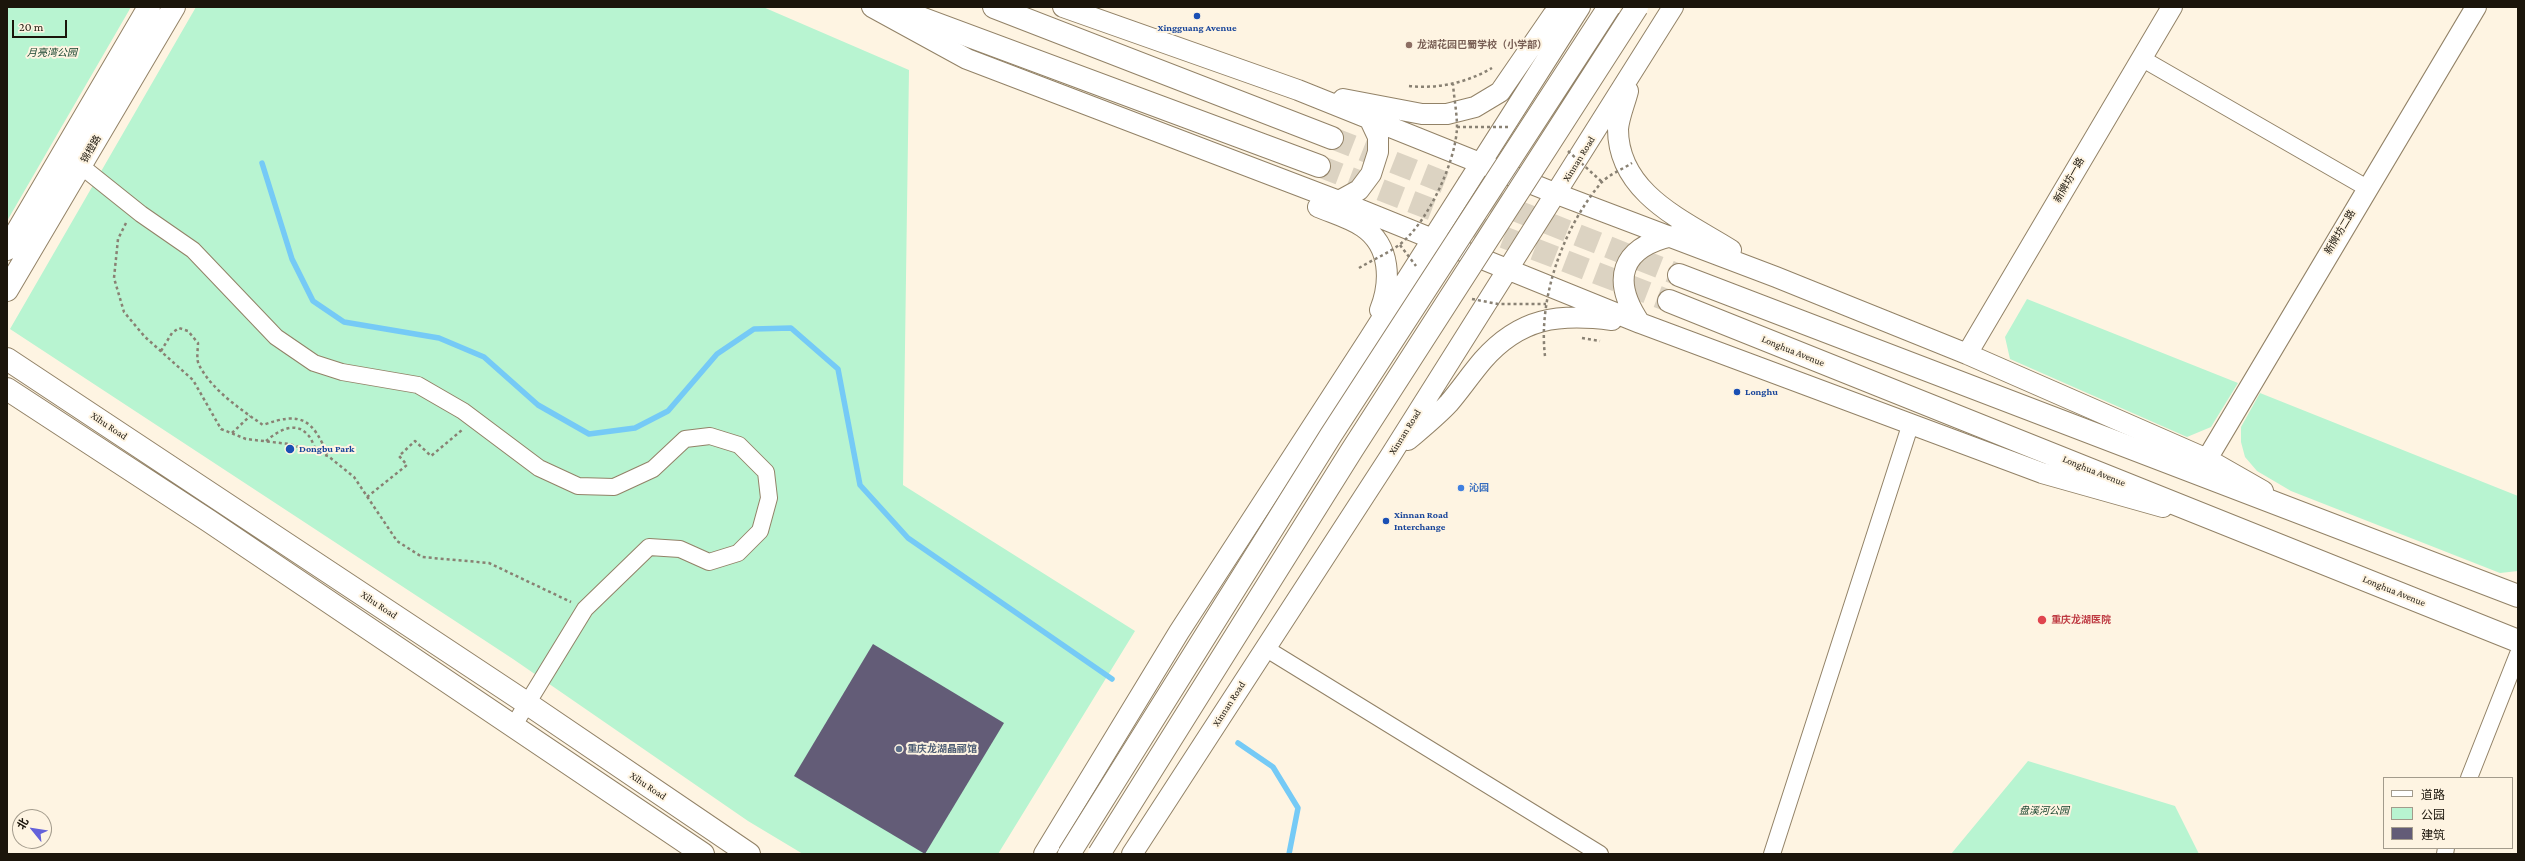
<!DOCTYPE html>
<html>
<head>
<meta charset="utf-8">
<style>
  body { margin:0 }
  #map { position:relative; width:2525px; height:861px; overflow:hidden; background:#fef4e2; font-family:"Crimson Pro","Noto Sans SC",serif }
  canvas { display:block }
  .frame { position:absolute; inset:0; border:8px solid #1b150b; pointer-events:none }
  .legend { position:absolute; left:2383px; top:777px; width:130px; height:72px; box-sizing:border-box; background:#fef4e2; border:1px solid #a39b8c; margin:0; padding:5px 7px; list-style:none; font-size:12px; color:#1b150b }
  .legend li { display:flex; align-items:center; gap:8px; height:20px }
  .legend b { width:20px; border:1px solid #a39b8c }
  .north { position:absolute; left:12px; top:809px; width:40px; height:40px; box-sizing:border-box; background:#fef4e2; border:1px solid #a39b8c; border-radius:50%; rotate:300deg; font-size:11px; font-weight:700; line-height:16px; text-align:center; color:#1b150b }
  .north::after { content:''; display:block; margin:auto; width:14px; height:18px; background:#6461da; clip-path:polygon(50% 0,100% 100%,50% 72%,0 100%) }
  .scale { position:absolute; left:12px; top:20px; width:55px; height:18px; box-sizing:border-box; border:2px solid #1b150b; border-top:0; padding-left:5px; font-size:12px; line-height:14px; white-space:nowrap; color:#1b150b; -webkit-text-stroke:3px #fef4e2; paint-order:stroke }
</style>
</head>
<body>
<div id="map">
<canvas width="2525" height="861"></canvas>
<div class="frame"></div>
<ul class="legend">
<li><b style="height:5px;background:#fff"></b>道路</li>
<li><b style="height:11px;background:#b8f4d1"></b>公园</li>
<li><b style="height:11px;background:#635c77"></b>建筑</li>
</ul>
<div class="north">北</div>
<div class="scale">20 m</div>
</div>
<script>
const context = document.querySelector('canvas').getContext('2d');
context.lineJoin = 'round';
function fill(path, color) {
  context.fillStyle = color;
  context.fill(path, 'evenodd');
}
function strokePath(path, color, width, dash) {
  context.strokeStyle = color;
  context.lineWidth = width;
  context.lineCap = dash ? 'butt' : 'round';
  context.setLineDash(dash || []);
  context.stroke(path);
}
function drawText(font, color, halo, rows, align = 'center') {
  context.font = font + ' "Crimson Pro","Noto Sans SC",serif';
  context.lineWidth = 4;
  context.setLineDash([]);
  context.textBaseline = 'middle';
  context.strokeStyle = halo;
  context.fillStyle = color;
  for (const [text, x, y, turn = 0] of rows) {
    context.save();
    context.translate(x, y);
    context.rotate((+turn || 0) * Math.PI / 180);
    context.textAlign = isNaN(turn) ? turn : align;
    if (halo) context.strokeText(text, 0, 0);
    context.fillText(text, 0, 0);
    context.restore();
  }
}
fill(new Path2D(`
  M7 7H131L7 221Z
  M196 7H763L909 70 903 485 1135 631 998 854H803L748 821 513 659 10 329Z
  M2027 299 2238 383 2211 427 2187 437 2010 359 2005 337Z
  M2260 393 2518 496V571L2500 573 2291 491 2257 471 2245 457 2241 442V427Z
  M2028 761 2175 806 2199 854H1951Z`), '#b8f4d1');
strokePath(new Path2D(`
  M262 163 292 259 313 301 344 322 439 338 484 357 538 405 589 434 635 428 668 411 717 354 754 329 791 328 838 369 860 485 908 538 1112 679
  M1238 743 1273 767 1298 808 1289 854`), '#75caf6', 5.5);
fill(new Path2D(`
  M873 644 1004 723 925 854 794 776Z`), '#635c77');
strokePath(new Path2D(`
  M1332 138 1679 275
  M1319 166 1669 301`), '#dcd3c2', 22, [22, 11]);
const minor = new Path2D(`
  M2141 58 2367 188
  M81 166 141 214 193 250 276 337 314 363 342 372 418 385 463 411 539 468 578 486 614 487 653 469 685 439 710 436 739 445 766 472 769 498 760 531 738 553 709 562 680 549 649 547 585 609 514 725
  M1265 648 1600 854
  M2469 778 2518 654
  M1772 854 1910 426
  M2445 854 2446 848`);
const tertiary = new Path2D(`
  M872 7 967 59 1339 201 1640 323 2042 473 2163 507
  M1063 7 1298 90 1557 194 1776 277 1967 354 2207 459 2263 491
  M1628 91C1625 103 1619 117 1618 129 1618 194 1685 221 1731 250
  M1343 99 1422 114H1447L1475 107 1500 92 1553 15 1561 7
  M1339 201 1359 190 1371 174 1378 152V137L1370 120
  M1318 207C1332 213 1350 218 1363 227 1391 246 1391 282 1380 310
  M1640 323C1611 280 1620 248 1672 236
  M1967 354 2172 7
  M1408 440C1422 428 1437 416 1449 403 1461 389 1471 374 1483 360 1520 318 1558 313 1612 320
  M2207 459 2476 7
  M1044 854 1179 632 1369 339 1580 7
  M1132 854 1389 458 1673 7`);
const secondary = new Path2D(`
  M7 249 149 7
  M7 290 174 7
  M7 359 528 704 749 854
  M7 389 209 521 703 854`);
const primary = new Path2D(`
  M891 7 1319 166
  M994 7 1332 138
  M1679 275 2518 596
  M1669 301 2518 641`);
strokePath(minor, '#928267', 18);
strokePath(tertiary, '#928267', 22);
strokePath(secondary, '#928267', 24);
strokePath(primary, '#928267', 24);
strokePath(new Path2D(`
  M1409 86C1438 89 1466 83 1492 68
  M126 223 118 239 114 278 124 312 145 337 193 380 221 429 246 439 289 444 328 456 354 477 397 541 422 557 489 563 571 602
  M1582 338 1600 341
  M161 351 172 333 179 328 188 331 198 343C198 349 196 359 199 365 212 390 240 409 263 425 301 411 313 419 328 456
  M232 433 250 416
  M266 441C278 431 295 420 308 435 312 439 314 447 317 452
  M367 497 407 465 399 456 415 441 431 456 462 430`), '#898173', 2.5, [3, 3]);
strokePath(minor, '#fff', 16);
strokePath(tertiary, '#fff', 20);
strokePath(secondary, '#fff', 22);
strokePath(primary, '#fff', 22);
const primaryBridge = new Path2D(`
  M1069 854 1331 435 1609 7
  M1099 854 1352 450 1637 7`);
strokePath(primaryBridge, '#928267', 24, []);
strokePath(new Path2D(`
  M1457 127H1508
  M1568 151 1602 182
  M1400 245 1416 266
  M1359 268C1372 260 1387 254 1399 245 1427 224 1456 162 1457 127 1457 113 1454 98 1453 84
  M1472 299 1498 304H1546
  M1545 356C1538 298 1563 228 1601 183 1608 175 1623 169 1632 163`), '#898173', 2.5, [3, 3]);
strokePath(primaryBridge, '#fff', 22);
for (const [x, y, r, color] of [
  [1197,16,4,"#1a4fb4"],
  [1409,45,4,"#8d6e63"],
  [1737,392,4,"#1a4fb4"],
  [290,449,5,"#1a4fb4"],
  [1461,488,4,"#3f7fe0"],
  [1386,521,4,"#1a4fb4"],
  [2042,620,5,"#e0444e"],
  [899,749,4,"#5c6f8a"]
]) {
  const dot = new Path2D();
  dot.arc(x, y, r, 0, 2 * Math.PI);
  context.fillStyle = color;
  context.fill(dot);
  strokePath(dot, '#fef4e2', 1.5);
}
drawText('bold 10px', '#164399', '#fef4e2', [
  ["Xingguang Avenue",1197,28,"center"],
  ["Longhu",1745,392],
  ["Dongbu Park",299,449],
  ["Xinnan Road",1394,515],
  ["Interchange",1394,527]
], 'left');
drawText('bold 10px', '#785e54', '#fef4e2', [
  ["龙湖花园巴蜀学校（小学部）",1417,45]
], 'left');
drawText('italic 10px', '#15422c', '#fef4e2', [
  ["月亮湾公园",52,53],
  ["盘溪河公园",2044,811]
]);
drawText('10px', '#1b150b', '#fef4e2', [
  ["锦橙路",91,149,-60],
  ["Xinnan Road",1579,159,-58],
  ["新牌坊一路",2069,180,-60],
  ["新牌坊二路",2340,232,-59],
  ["Longhua Avenue",1793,351,22],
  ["Xihu Road",109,426,34],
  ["Xinnan Road",1405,432,-58],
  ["Longhua Avenue",2094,471,22],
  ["Longhua Avenue",2394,591,22],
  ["Xihu Road",379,605,34],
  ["Xinnan Road",1229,704,-57],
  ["Xihu Road",648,786,34]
]);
drawText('bold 10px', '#366cbe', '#fef4e2', [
  ["沁园",1469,488]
], 'left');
drawText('bold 10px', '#be3a42', '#fef4e2', [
  ["重庆龙湖医院",2051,620]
], 'left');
drawText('bold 10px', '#4e5e75', '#fef4e2', [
  ["重庆龙湖晶郦馆",907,749]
], 'left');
</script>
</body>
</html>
